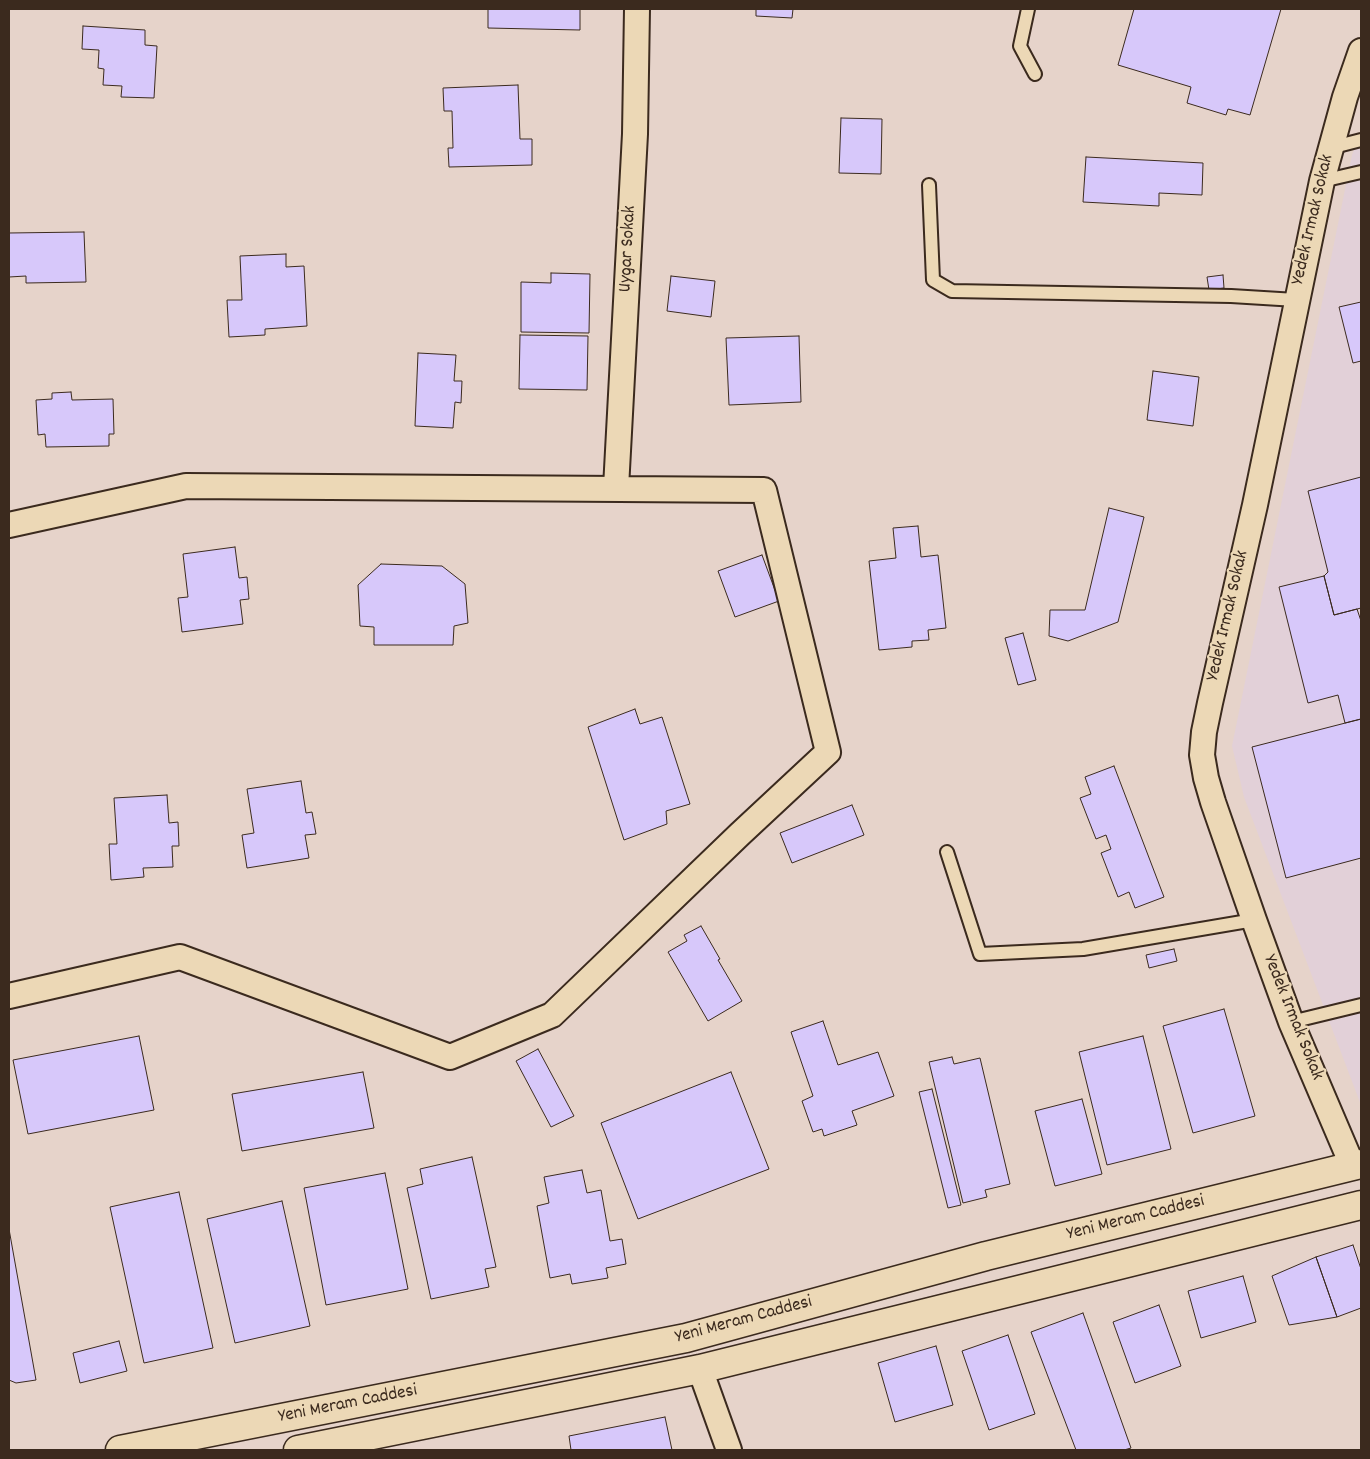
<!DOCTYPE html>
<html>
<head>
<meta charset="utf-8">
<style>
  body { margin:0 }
  #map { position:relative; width:1370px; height:1459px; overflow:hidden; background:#e6d3ca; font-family:Dekko,sans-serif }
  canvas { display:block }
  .frame { position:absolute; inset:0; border:10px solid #3b2a1e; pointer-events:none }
</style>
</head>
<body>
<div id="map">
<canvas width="1370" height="1459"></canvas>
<div class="frame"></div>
</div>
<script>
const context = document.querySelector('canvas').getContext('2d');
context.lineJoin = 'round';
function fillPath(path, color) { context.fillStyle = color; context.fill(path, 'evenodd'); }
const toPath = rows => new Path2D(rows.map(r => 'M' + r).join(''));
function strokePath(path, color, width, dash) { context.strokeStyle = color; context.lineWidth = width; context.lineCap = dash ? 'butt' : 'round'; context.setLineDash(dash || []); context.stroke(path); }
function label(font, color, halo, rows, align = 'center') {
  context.font = font + ' Dekko,sans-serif'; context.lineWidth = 4.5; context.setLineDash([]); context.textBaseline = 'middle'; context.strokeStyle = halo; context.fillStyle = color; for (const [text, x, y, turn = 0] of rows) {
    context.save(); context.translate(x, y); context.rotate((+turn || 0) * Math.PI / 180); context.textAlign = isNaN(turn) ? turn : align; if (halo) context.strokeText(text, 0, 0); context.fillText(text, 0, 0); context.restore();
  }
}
fillPath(toPath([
  [1361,132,1361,1105,1244,797,1232,746,1352,155]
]), '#e2d0d8');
const building = toPath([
  [488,9,580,9,580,30,488,28,488,9],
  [756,9,793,9,792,18,756,16,756,9],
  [1134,9,1281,9,1250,115,1228,109,1226,115,1187,103,1191,87,1118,65,1134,9],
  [83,26,145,30,145,45,157,46,154,98,121,97,122,86,103,85,104,69,98,68,99,50,82,49,83,26],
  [518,85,520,139,532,139,532,165,449,167,448,148,453,148,452,111,444,111,443,88,518,85],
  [841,118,882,119,881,174,839,173,841,118],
  [1086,157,1203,163,1202,195,1159,193,1159,206,1083,202,1086,157],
  [84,232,86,282,26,283,26,276,9,277,9,233,84,232],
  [286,254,286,267,304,266,307,326,265,329,265,335,229,337,227,300,242,300,240,256,286,254],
  [551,273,590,274,589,333,521,332,521,282,551,283,551,273],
  [1223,275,1224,288,1209,290,1207,277,1223,275],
  [671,276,715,281,711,317,667,311,671,276],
  [1361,302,1361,361,1353,363,1339,307,1361,302],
  [520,335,588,336,587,390,519,389,520,335],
  [799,336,801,402,729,405,726,338,799,336],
  [418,353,456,355,454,381,462,381,461,403,455,402,453,428,415,426,418,353],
  [1153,371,1199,377,1193,426,1147,420,1153,371],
  [71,392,72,400,113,399,114,434,109,434,109,446,46,447,45,434,38,435,36,400,52,399,52,393,71,392],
  [1361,477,1361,608,1334,615,1324,576,1328,572,1308,491,1361,477],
  [1109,508,1144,517,1118,622,1068,641,1049,636,1050,610,1085,610,1109,508],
  [918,526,921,557,938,555,946,628,928,630,929,640,912,641,912,647,879,650,869,561,896,558,893,528,918,526],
  [235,547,239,578,247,577,249,599,240,600,243,624,182,632,178,598,188,597,183,554,235,547],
  [762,555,779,601,735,617,718,571,762,555],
  [381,564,442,566,465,584,468,623,454,626,453,645,374,645,374,627,360,626,358,585,381,564],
  [1324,576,1334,615,1357,609,1361,621,1361,719,1345,723,1338,695,1308,703,1279,587,1324,576],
  [1023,633,1036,680,1018,685,1005,638,1023,633],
  [635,709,640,724,662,717,690,804,666,811,667,824,624,840,588,727,635,709],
  [1361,719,1361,858,1286,878,1252,747,1361,719],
  [1114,766,1164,897,1135,908,1129,892,1118,897,1101,853,1111,849,1106,835,1096,839,1080,798,1091,794,1085,777,1114,766],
  [301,781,306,813,312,812,316,834,305,835,309,858,247,868,242,835,254,833,247,789,301,781],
  [167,795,169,823,178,822,179,846,172,846,173,867,143,868,144,877,111,880,109,844,117,844,114,798,167,795],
  [852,805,864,835,792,863,780,833,852,805],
  [701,926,720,959,718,960,742,1001,708,1021,668,952,687,941,684,935,701,926],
  [1174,949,1177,961,1149,968,1146,955,1174,949],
  [1224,1009,1255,1116,1193,1133,1163,1026,1224,1009],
  [823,1021,838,1065,878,1052,894,1096,852,1111,857,1125,824,1136,822,1129,813,1132,802,1101,813,1096,791,1032,823,1021],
  [139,1036,154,1110,28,1134,13,1060,139,1036],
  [1143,1036,1171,1149,1107,1165,1079,1052,1143,1036],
  [538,1049,574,1116,551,1127,516,1061,538,1049],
  [952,1057,954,1064,980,1058,1010,1184,985,1190,987,1197,963,1203,929,1062,952,1057],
  [363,1072,374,1128,242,1151,232,1094,363,1072],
  [731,1072,769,1169,638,1219,601,1123,731,1072],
  [932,1089,961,1205,948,1208,919,1092,932,1089],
  [1082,1099,1102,1174,1055,1186,1035,1111,1082,1099],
  [472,1157,496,1267,485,1269,489,1287,431,1299,407,1188,423,1184,420,1169,472,1157],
  [582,1170,587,1193,601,1190,610,1241,622,1239,626,1264,606,1268,608,1278,572,1284,570,1274,550,1278,537,1206,549,1203,544,1177,582,1170],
  [385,1173,408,1289,326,1305,304,1188,385,1173],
  [179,1192,213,1348,144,1363,110,1207,179,1192],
  [282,1201,310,1326,235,1343,207,1219,282,1201],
  [9,1229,36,1380,16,1383,9,1380,9,1229],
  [1353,1245,1361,1269,1361,1308,1337,1317,1316,1257,1353,1245],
  [1316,1257,1337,1317,1289,1325,1272,1276,1316,1257],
  [1243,1276,1256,1322,1201,1338,1188,1291,1243,1276],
  [1159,1305,1181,1366,1135,1383,1113,1322,1159,1305],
  [1083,1313,1131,1448,1124,1450,1076,1450,1031,1332,1083,1313],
  [1008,1335,1035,1414,989,1430,962,1351,1008,1335],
  [119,1341,127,1371,80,1383,73,1353,119,1341],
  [936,1346,953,1405,895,1422,878,1363,936,1346],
  [665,1417,672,1450,571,1450,569,1436,665,1417]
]);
fillPath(building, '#d7c8fa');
strokePath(building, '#3b2a1e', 1);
const lane = toPath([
  [1028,9,1020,46,1035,74],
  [1330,148,1361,140],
  [1322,181,1361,172],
  [929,185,933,280,952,291,1231,296,1296,300],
  [947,852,980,954,1083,949,1254,920],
  [1291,1022,1361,1005]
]);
const street = toPath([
  [616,488,635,134,637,9],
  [9,525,186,486,764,490,828,752,740,834,552,1015,450,1057,180,957,9,996],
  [1353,1167,1291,1022,1254,920,1213,802,1206,778,1202,755,1204,732,1210,703,1255,505,1322,181,1345,97,1361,51],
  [700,1369,729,1450]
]);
const secondary = toPath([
  [120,1450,686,1338,986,1256,1361,1164],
  [298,1450,700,1369,1361,1205]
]);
strokePath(lane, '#3b2a1e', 16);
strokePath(street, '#3b2a1e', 28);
strokePath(secondary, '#3b2a1e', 31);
strokePath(lane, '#ecd8b6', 12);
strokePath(street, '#ecd8b6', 24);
strokePath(secondary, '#ecd8b6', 28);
label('19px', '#3b2a1e', '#ecd8b6', [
  ["Yedek Irmak Sokak",1314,220,-77],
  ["Uygar Sokak",629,249,-87],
  ["Yedek Irmak Sokak",1229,616,-77],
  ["Yedek Irmak Sokak",1292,1018,68],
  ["Yeni Meram Caddesi",1136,1219,-14],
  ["Yeni Meram Caddesi",744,1321,-15],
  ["Yeni Meram Caddesi",348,1405,-11]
]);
</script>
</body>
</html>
